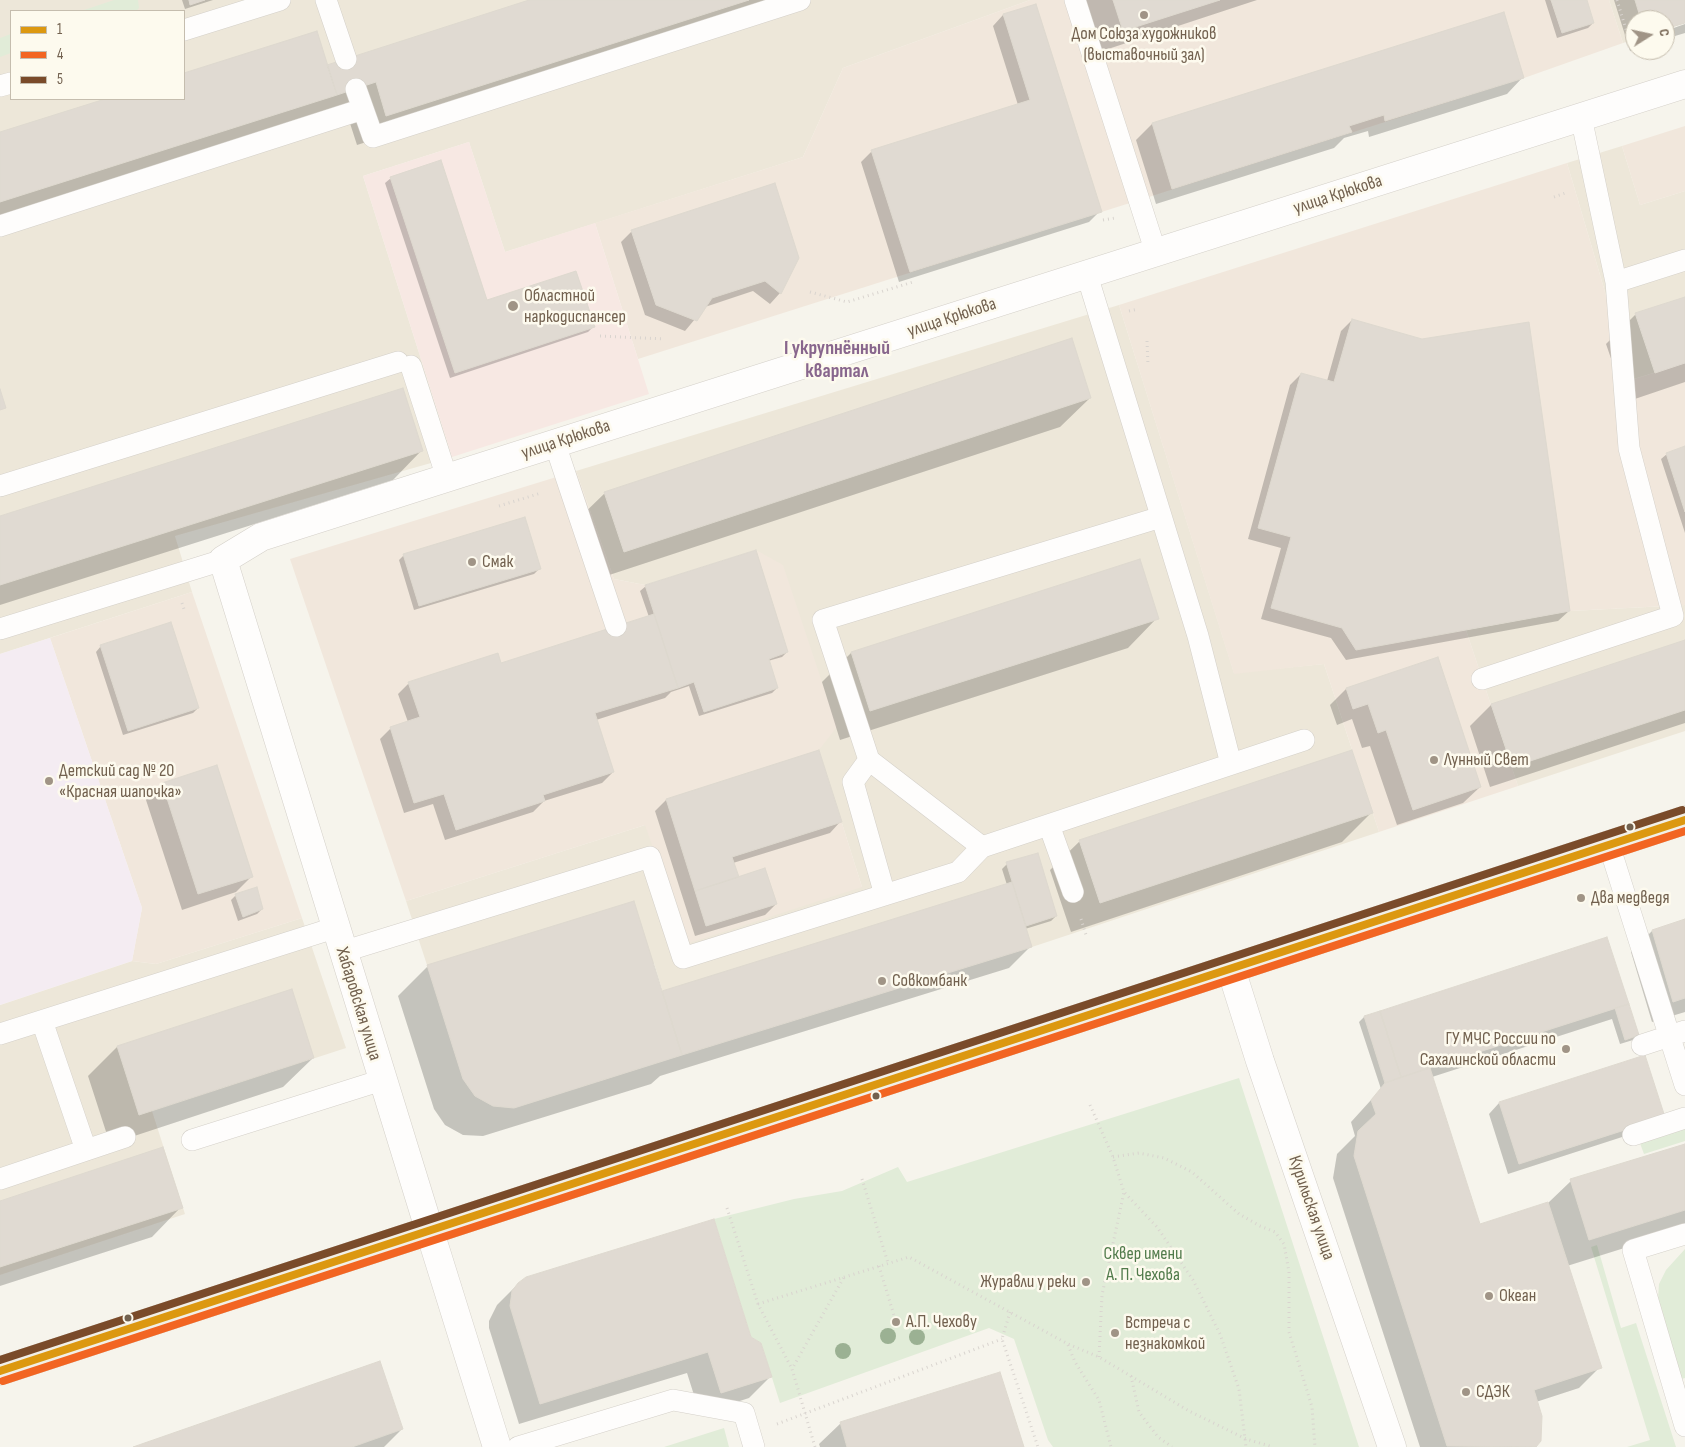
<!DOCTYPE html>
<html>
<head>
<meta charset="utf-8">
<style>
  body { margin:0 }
  #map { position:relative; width:1685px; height:1447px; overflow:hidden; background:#f6f4ec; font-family:"Sofia Sans Condensed",sans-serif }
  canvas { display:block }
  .legend { position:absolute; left:10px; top:10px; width:175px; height:90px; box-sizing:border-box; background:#fdfaee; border:1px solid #c5bdae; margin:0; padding:6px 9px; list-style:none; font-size:15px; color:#72614f }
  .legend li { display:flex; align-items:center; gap:10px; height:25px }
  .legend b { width:25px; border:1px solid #c5bdae }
  .north { position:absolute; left:1625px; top:10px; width:50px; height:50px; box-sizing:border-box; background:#fdfaee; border:1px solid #c5bdae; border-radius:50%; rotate:80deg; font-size:14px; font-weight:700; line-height:20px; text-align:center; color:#72614f }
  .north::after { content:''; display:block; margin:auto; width:18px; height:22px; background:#a09486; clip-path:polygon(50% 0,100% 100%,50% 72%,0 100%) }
</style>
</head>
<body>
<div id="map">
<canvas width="1685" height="1447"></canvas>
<ul class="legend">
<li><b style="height:6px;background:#dc9810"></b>1</li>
<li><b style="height:6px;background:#f26522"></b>4</li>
<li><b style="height:6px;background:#7a4b2a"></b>5</li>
</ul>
<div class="north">С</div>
</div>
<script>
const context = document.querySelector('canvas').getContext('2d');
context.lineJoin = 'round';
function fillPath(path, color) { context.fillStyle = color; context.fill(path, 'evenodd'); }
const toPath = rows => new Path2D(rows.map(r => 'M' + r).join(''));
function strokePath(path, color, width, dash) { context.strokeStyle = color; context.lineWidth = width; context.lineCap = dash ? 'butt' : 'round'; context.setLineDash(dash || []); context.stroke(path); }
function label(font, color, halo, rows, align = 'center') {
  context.font = font + ' "Sofia Sans Condensed",sans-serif'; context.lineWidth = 5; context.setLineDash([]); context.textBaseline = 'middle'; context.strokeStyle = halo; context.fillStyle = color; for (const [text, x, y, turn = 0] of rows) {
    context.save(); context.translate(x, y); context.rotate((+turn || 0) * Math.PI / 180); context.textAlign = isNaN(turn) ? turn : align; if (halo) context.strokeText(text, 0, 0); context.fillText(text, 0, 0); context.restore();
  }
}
fillPath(toPath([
  [0,0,1030,0,843,68,803,157,505,252,469,142,363,176,452,457,175,536,192,592,0,654],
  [11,11,184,11,184,99,11,99],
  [1609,0,1685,0,1685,23,1665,29,1665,20,1635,20,1635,39,1623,43],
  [1622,146,1640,205,1685,191,1685,363,1631,380,1567,163],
  [1119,305,1234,673,1324,664,1379,832,1032,947,682,1055,654,963,476,1018,427,965,406,901,645,825,862,887,756,550,645,585,614,579,576,471],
  [1685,605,1685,731,1518,786,1466,630,1570,611],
  [302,918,346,1048,152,1111,185,1214,0,1275,0,1005,132,961,156,964]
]), '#ede7d9');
fillPath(toPath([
  [1030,0,1609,0,1623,43,1524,78,638,359,595,223,803,157,843,68],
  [1685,126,1685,191,1640,205,1622,146],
  [1567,163,1631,380,1685,363,1685,605,1570,611,1466,630,1518,786,1379,832,1324,664,1234,674,1119,305],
  [576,471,614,579,645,585,756,550,783,565,837,727,819,750,862,887,686,944,645,825,406,901,290,559],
  [192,592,302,918,156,964,132,961,142,908,50,638]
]), '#f1e7dc');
fillPath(toPath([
  [50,638,142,908,132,961,0,1005,0,654]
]), '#f4ecf2');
fillPath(toPath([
  [469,142,505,252,595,223,649,394,452,457,363,176]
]), '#f7e8e3');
fillPath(toPath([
  [114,0,138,0,139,8,136,11,81,11],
  [11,34,11,53,0,57,0,38],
  [1239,1078,1359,1447,1053,1447,1048,1440,1014,1339,989,1328,780,1403,761,1343,751,1337,714,1219,794,1199,842,1191,898,1167,907,1182],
  [1685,1123,1685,1141,1644,1154,1638,1138],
  [1597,1245,1621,1328,1636,1323,1676,1447,1627,1447,1650,1440,1591,1247],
  [1685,1249,1685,1378,1681,1379,1658,1299,1659,1284,1666,1270],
  [724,1428,729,1447,664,1447]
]), '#e1ecd8');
fillPath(toPath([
  [182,0,213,0,185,9],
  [534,0,809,0,357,145,346,111,0,222,0,134,109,99,184,99,184,75,316,32,327,66],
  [1085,0,1257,0,1102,51],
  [1545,0,1586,0,1593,23,1588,28,1557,38],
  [1614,0,1685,0,1685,21,1665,28,1665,20,1635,20,1635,49,1630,51],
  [1503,13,1523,77,1507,94,1369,137,1368,131,1344,138,1334,148,1156,204,1136,140,1152,124],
  [1003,15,1100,211,1089,222,899,282,861,162,872,151,1018,105,993,26],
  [1685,24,1685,33,1665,39,1665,31],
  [391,178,486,301,593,327,588,332,450,378,385,183],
  [774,184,780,293,770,304,753,291,705,307,685,331,645,315,621,242,632,231],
  [1685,298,1685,382,1626,402,1606,344,1636,314],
  [1352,320,1569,611,1558,621,1346,660,1331,638,1261,619,1281,548,1248,539,1290,385,1301,374,1327,381,1341,331],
  [1090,398,1060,427,594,580,575,522,605,493],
  [1685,448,1685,533,1661,459,1667,454],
  [422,450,393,480,0,605,0,517],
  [404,555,539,569,534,574,414,610,399,560],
  [646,586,787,652,782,657,768,661,777,688,772,693,699,716,689,686,671,692,665,698,596,720,613,772,602,783,544,801,533,812,445,840,433,804,404,813,380,739,391,728,408,722,398,694,409,683,500,664,649,617,640,591],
  [1157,618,1128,648,840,740,822,682,851,653],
  [1685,641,1685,723,1490,787,1470,726,1491,705],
  [101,646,198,708,193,713,123,735,96,652],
  [1437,659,1480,787,1463,803,1397,825,1370,746,1362,748,1352,719,1337,725,1330,705,1346,689],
  [819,752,840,822,830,833,733,863,738,878,776,904,765,915,695,936,655,811,666,800],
  [217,766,252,876,236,892,182,910,146,800,162,784],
  [1372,812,1342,842,1071,932,1050,870,1080,841],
  [1007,864,1056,916,1051,921,1025,929,1030,947,1009,968,660,1076,651,1084,483,1136,463,1135,445,1125,434,1109,398,996,428,966,662,993,1007,885,1002,869],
  [236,895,262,909,257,914,238,921,231,900],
  [1685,921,1685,1012,1652,1022,1631,952,1652,931],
  [1606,938,1638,1035,1633,1040,1620,1044,1612,1019,1432,1077,1479,1226,1548,1203,1571,1181,1685,1145,1685,1229,1567,1266,1600,1367,1579,1388,1536,1402,1540,1440,1535,1447,1420,1447,1333,1178,1337,1154,1355,1136,1351,1122,1381,1089,1359,1022,1364,1017],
  [117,1047,313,1058,283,1087,110,1144,88,1076],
  [1499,1103,1653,1127,1508,1174,1489,1114],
  [0,1202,181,1207,152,1237,0,1286],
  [519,1283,750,1338,770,1377,749,1398,700,1414,687,1373,519,1424,489,1328,489,1321,497,1305],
  [841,1423,1022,1447,820,1447,819,1444],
  [402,1429,384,1447,137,1447]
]), '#0003');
const building = toPath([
  [189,0,205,0,190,5,189,0],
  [529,0,749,0,386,116,376,82,337,95,327,65,529,0],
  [1113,0,1220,0,1123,31,1113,0],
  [1551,0,1587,0,1594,23,1562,33,1551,0],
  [1635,0,1685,0,1685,23,1665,29,1665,20,1641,20,1635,0],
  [1036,4,1102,212,910,272,871,150,1030,100,1003,14,1036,4],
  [1504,12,1524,78,1385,121,1384,115,1349,126,1352,132,1172,189,1152,123,1504,12],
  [317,31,337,95,0,202,0,132,105,99,184,99,184,73,317,31],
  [441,160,487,300,576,271,595,327,455,373,390,177,441,160],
  [775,183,799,258,781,294,765,281,712,298,697,321,656,305,631,230,775,183],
  [1685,297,1685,363,1655,373,1635,313,1685,297],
  [1352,319,1422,339,1529,322,1570,611,1356,650,1342,628,1271,608,1291,537,1258,528,1301,373,1334,382,1352,319],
  [1072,338,1091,398,624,552,604,492,1072,338],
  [403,388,423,451,0,585,0,516,403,388],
  [0,389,6,408,0,410,0,389],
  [1685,446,1685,512,1666,453,1685,446],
  [525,517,541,569,419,606,403,554,525,517],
  [756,550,788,652,769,659,778,688,704,712,694,682,678,688,645,585,756,550],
  [1140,559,1159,619,870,711,851,652,1140,559],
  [654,614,678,688,595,713,614,772,543,795,545,801,456,830,444,794,414,803,390,727,420,717,408,682,498,653,501,663,654,614],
  [171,622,199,708,128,731,100,645,171,622],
  [1685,640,1685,710,1512,767,1491,704,1685,640],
  [1438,657,1481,787,1413,810,1386,730,1378,733,1368,704,1353,709,1346,688,1438,657],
  [819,750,842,822,732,857,739,877,695,891,666,799,819,750],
  [1352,750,1373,813,1100,903,1079,840,1352,750],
  [217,765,253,877,198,894,162,783,217,765],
  [1038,853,1057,916,1026,926,1006,862,1038,853],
  [765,868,777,904,706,926,695,891,765,868],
  [1012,882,1032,947,682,1055,662,991,1012,882],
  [257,887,263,909,243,917,235,894,257,887],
  [634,901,682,1055,514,1108,493,1106,475,1096,463,1079,427,965,634,901],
  [1685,919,1685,998,1673,1002,1652,930,1685,919],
  [1607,937,1629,1004,1401,1077,1380,1011,1607,937],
  [292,989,314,1058,139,1115,117,1046,292,989],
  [1629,1004,1639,1035,1625,1040,1615,1008,1629,1004],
  [1380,1011,1401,1077,1385,1083,1364,1016,1380,1011],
  [1645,1055,1665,1117,1519,1164,1499,1102,1645,1055],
  [1430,1068,1480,1224,1548,1202,1602,1368,1534,1390,1542,1416,1541,1441,1536,1447,1447,1446,1354,1156,1358,1131,1376,1114,1371,1100,1385,1083,1430,1068],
  [1685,1144,1685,1210,1589,1240,1570,1179,1685,1144],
  [163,1147,183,1208,0,1267,0,1201,163,1147],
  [714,1219,751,1337,761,1343,772,1377,721,1393,708,1352,540,1404,510,1306,512,1291,518,1283,526,1277,714,1219],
  [380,1361,403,1429,352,1447,133,1447,380,1361],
  [1000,1372,1024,1447,847,1447,840,1422,1000,1372]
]);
fillPath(building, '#e0dad2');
strokePath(building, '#ded9cf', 1);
const service = toPath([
  [326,0,346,59],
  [1075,0,1156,253],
  [184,30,280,0],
  [0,86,11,83],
  [356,89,373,137,800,0],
  [0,226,363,109],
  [1087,275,1198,636,1231,764],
  [1616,282,1685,260],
  [411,366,447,478],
  [555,444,616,626],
  [0,486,398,362],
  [0,629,223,560],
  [1482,679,1673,616,1629,448,1616,282,1581,117],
  [869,760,853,782,885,895],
  [1049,825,1073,892],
  [1609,845,1685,1085],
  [982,847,869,760,823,620,1161,517],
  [342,952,650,857,683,958,958,872,982,847,1304,740],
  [42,1021,86,1150],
  [0,1034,334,928],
  [1642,1045,1685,1031],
  [1633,1135,1685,1118],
  [192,1140,382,1080],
  [0,1179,125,1137],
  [1685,1234,1633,1250,1685,1426],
  [518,1447,673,1400,744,1413,754,1447]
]);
const minor = toPath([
  [430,1232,223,560,261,537,1685,84]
]);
const tertiary = toPath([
  [1231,969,1260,1061,1392,1447],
  [430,1232,497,1447]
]);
const primary = toPath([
  [0,1371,1685,820]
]);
strokePath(service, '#d4d0c9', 22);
strokePath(minor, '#d4d0c9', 29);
strokePath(tertiary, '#d4d0c9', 29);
strokePath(primary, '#d5cfc7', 29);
strokePath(toPath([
  [1617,0,1633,52],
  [1554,197,1568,192],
  [1103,220,1115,218],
  [810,292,847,302,913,282],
  [1129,311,1138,309],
  [600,336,664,339],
  [1147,341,1148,365],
  [499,506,541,493],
  [182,603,185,612],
  [1081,919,1087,938],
  [1090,1105,1113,1157,1124,1192,1157,1227,1193,1280,1220,1334,1239,1389,1246,1447],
  [1113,1157,1139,1153,1164,1158,1192,1172,1239,1214,1260,1226,1275,1232,1284,1244,1289,1272,1289,1332,1312,1407,1315,1447],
  [862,1179,888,1263],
  [727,1208,758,1304,792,1369],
  [879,1266,896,1322],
  [758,1304,909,1257,1068,1344,1099,1357,1189,1411,1246,1439,1273,1447],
  [1010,1312,1002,1339,1038,1447],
  [1068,1345,1075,1362,1099,1400,1111,1447],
  [1099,1357,1102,1295,1124,1192],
  [1131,1376,1139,1412,1158,1437,1172,1447],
  [777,1424,1002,1339],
  [815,1447,792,1369,844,1277]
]), '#d9d4cf', 3, [1, 4]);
strokePath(service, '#fefdfc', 21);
strokePath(minor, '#fefdfc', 28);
strokePath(tertiary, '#fefdfc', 28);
strokePath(primary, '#f1efe7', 28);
strokePath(toPath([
  [0,1371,1685,820]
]), '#dc9810', 8);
strokePath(toPath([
  [3,1381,1685,831]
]), '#f26522', 8);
strokePath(toPath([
  [0,1360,1682,810]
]), '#7a4b2a', 8);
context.fillStyle = '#9bb193';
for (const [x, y] of [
  [888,1336],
  [917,1337],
  [843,1351]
]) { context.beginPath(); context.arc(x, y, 8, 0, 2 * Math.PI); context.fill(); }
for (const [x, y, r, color] of [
  [1144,15,5,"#a09486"],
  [513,306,6,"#a09486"],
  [472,562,5,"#a09486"],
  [1434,760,5,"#a09486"],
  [49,781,5,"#a09486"],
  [1630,827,4.5,"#72614f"],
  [1581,898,5,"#a09486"],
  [882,981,5,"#a09486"],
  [1566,1049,5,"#a09486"],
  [876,1096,4.5,"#72614f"],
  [1086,1282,5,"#a09486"],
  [1489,1296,5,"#a09486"],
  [128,1318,4.5,"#72614f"],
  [896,1322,5,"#a09486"],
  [1115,1333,5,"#a09486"],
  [1466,1392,5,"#a09486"]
]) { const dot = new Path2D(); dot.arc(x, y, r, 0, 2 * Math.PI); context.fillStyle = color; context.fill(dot); strokePath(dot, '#fdfaee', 2); }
label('18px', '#72614f', '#fdfaee', [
  ["Дом Союза художников",1144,34,"center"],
  ["(выставочный зал)",1144,55,"center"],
  ["Областной",524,296],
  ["наркодиспансер",524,317],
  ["Смак",482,562],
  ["Лунный Свет",1444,760],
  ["Детский сад № 20",59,771],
  ["«Красная шапочка»",59,792],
  ["Два медведя",1591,898],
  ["Совкомбанк",892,981],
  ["ГУ МЧС России по",1556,1039,"right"],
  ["Сахалинской области",1556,1060,"right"],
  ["Журавли у реки",1076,1282,"right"],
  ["Океан",1499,1296],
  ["А.П. Чехову",906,1322],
  ["Встреча с",1125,1323],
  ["незнакомкой",1125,1344],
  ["СДЭК",1476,1392]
], 'left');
label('18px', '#72614f', '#fdfaee', [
  ["улица Крюкова",1338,195,-18],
  ["улица Крюкова",952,318,-18],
  ["улица Крюкова",566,440,-18],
  ["Хабаровская улица",358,1004,73],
  ["Курильская улица",1311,1208,71]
]);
label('18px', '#517b4b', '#fdfaee', [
  ["Сквер имени",1143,1254],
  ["А. П. Чехова",1143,1275]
]);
label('bold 20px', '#88668d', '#fdfaee', [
  ["I укрупнённый",837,349],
  ["квартал",837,372]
]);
</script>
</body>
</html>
